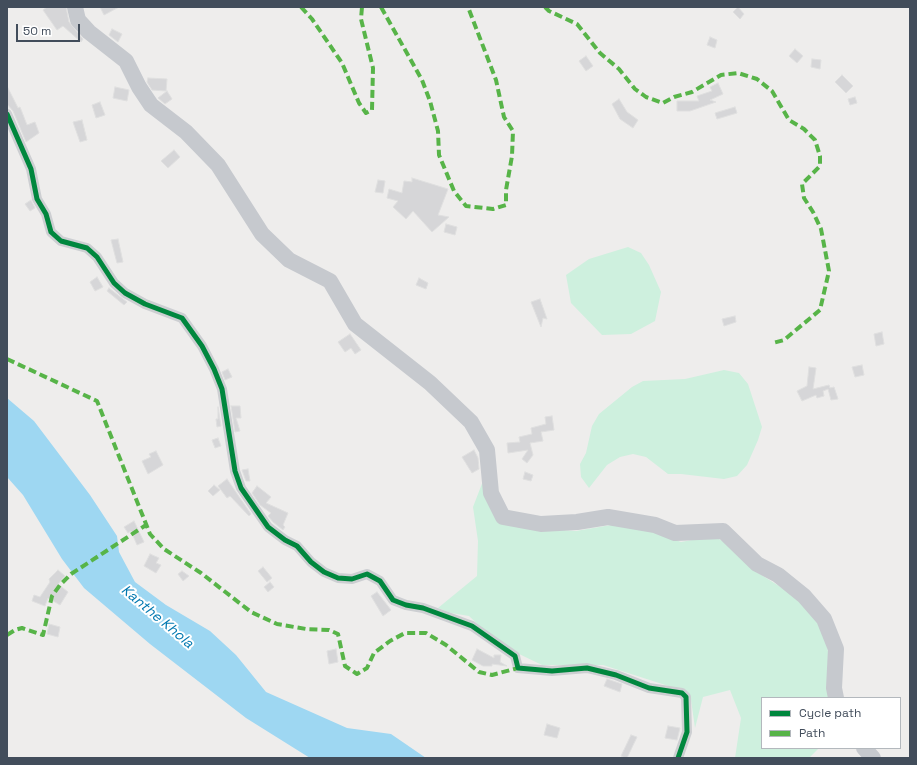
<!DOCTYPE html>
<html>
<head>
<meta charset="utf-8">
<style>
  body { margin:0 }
  #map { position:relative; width:917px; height:765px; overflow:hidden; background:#eeedec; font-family:"Space Grotesk",sans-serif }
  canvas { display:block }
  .frame { position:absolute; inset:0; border:8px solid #424d5b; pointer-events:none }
  .legend { position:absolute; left:761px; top:697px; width:140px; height:52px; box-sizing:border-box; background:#fff; border:1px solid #b3b8bd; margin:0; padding:5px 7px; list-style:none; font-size:12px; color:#424d5b }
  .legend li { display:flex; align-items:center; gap:8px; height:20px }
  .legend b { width:20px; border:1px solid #b3b8bd }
  .scale { position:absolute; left:16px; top:24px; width:64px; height:18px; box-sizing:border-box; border:2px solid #424d5b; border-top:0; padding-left:5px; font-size:12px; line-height:14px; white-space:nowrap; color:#424d5b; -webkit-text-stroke:3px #fff; paint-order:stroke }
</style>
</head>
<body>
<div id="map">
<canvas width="917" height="765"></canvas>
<div class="frame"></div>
<ul class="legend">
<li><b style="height:5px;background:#00873e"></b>Cycle path</li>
<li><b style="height:5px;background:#57b448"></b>Path</li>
</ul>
<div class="scale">50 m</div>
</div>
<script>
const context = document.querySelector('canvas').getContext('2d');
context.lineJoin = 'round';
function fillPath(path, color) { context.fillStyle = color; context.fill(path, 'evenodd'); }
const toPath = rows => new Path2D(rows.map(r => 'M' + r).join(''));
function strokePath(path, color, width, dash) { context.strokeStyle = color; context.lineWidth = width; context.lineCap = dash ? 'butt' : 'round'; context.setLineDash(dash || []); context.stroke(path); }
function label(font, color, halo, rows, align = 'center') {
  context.font = font + ' "Space Grotesk",sans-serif'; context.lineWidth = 4; context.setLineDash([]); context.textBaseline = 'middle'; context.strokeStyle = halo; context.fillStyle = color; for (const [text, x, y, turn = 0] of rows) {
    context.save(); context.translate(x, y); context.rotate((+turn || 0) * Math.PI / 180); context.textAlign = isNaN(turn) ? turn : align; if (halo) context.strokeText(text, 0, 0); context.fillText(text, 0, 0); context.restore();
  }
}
fillPath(toPath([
  [628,247,641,253,649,265,661,292,655,321,631,334,602,335,571,303,566,275,589,259],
  [724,370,739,373,748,384,762,427,758,440,747,465,737,476,724,479,681,474,668,474,646,457,633,454,620,457,607,465,589,488,581,477,580,464,586,453,592,426,599,414,632,387,643,381,685,379],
  [483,481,494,511,546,529,576,531,611,525,653,532,681,542,713,536,736,548,755,571,787,591,813,613,826,637,829,659,829,698,762,698,762,748,819,748,809,758,735,758,741,718,730,690,703,697,695,728,691,700,684,691,603,665,542,665,517,653,485,631,469,616,451,613,438,608,477,576,478,541,473,507]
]), '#cef0de');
fillPath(toPath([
  [7,398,34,421,90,495,117,536,119,552,135,582,166,605,210,631,236,655,266,692,347,728,391,734,426,758,310,758,246,718,150,644,84,588,62,559,23,495,7,477]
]), '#9ed7f2');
const building = toPath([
  [47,7,66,7,69,22,83,39,81,42,63,26,57,30,43,10,47,7],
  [100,7,119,7,104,15,100,7],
  [738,7,744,14,740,19,733,12,738,7],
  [112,29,122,34,118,42,109,35,112,29],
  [710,37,717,40,715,48,707,45,710,37],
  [795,49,803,56,797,63,789,56,795,49],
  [586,56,593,66,586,71,579,61,586,56],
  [812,59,821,60,820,69,811,67,812,59],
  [842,75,853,86,846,93,835,82,842,75],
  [148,78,167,79,166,91,152,90,147,82,148,78],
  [718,83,723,94,710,100,716,102,690,111,677,111,677,101,699,101,697,96,712,91,710,87,718,83],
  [7,86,18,108,20,107,27,125,35,122,39,133,26,142,13,111,7,104,7,86],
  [115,87,129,90,127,101,113,98,115,87],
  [167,91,172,99,165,104,158,98,167,91],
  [855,97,857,103,850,105,848,99,855,97],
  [619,99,627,112,638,120,633,128,620,119,612,104,619,99],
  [100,102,105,115,96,118,92,105,100,102],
  [735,107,737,113,717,119,715,113,735,107],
  [82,120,87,140,80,142,73,122,82,120],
  [174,150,180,157,168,168,161,161,174,150],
  [412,178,448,189,438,215,449,217,432,232,413,211,406,219,393,207,398,201,387,198,389,189,402,193,404,181,412,182,412,178],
  [378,180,385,181,383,193,375,192,378,180],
  [31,200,35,208,30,211,25,204,31,200],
  [446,224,457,227,455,235,444,232,446,224],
  [118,239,123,262,117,263,111,240,118,239],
  [97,277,103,287,95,291,90,282,97,277],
  [419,278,428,283,426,289,416,285,419,278],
  [109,288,127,302,124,305,107,291,109,288],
  [540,299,547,319,543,318,541,327,531,302,540,299],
  [735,316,736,322,724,326,722,319,735,316],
  [882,332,884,344,876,346,874,334,882,332],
  [350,334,361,350,355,354,351,348,345,352,338,342,350,334],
  [862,365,864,375,855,377,852,367,862,365],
  [809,367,816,368,813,389,829,385,830,388,834,387,838,399,831,400,828,389,823,391,824,396,817,398,816,395,802,401,797,391,807,386,809,367],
  [228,369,232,377,225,380,222,372,228,369],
  [231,406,240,406,241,418,236,418,240,431,235,432,231,406],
  [218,407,221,426,217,427,216,419,218,419,218,407],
  [552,416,554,430,541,432,543,441,530,443,533,455,527,463,522,459,528,450,508,453,507,443,520,442,519,437,532,434,531,428,546,424,545,417,552,416],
  [218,438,221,446,215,448,212,440,218,438],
  [474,450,478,458,479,469,472,473,462,457,474,450],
  [156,451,163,465,148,474,142,461,151,457,149,454,156,451],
  [248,469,250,481,246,481,242,470,248,469],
  [525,472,533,475,531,481,523,479,525,472],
  [227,479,251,514,249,516,230,496,227,498,218,486,227,479],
  [214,485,220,490,213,496,208,491,214,485],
  [257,486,271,497,266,503,288,513,283,525,285,527,283,530,273,522,268,516,271,513,260,505,252,493,257,486],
  [134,521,144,542,137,545,131,531,128,533,124,527,134,521],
  [150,554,159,558,156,563,161,565,156,573,144,566,150,554],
  [263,567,272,578,267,582,258,571,263,567],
  [58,570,65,576,58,584,68,592,60,605,48,598,45,606,32,601,34,595,40,597,50,582,49,579,58,570],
  [182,571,189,576,183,581,178,574,182,571],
  [270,582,274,587,268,592,264,587,270,582],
  [377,592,391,610,383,616,371,596,377,592],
  [49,624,60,627,58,637,47,634,49,624],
  [336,649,338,662,329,664,327,651,336,649],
  [477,649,494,658,494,655,501,655,500,662,507,666,492,664,492,666,483,666,472,660,477,649],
  [607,679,622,684,620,692,604,686,607,679],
  [547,724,560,728,557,738,544,735,547,724],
  [668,726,680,728,677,740,665,738,668,726],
  [631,735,637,737,627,758,625,758,621,756,631,735]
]);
fillPath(building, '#d6d6d8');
strokePath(building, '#dfdfdf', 1);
strokePath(toPath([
  [7,114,31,169,37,199,46,214,51,232,61,241,87,248,97,257,114,283,125,293,145,304,182,318,202,346,214,369,222,389,235,471,241,488,268,527,285,540,297,546,311,562,324,572,338,578,352,579,367,574,380,581,393,600,406,605,423,608,472,626,515,656,518,668,552,671,587,668,616,675,649,688,682,693,686,697,687,732,678,758]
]), '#cdcfd2', 10);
strokePath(toPath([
  [75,7,78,20,89,32,126,61,139,87,151,105,186,132,218,165,262,234,289,260,330,281,355,324,430,383,471,422,487,450,491,493,503,517,541,524,577,522,608,517,655,525,675,533,723,531,757,564,778,575,804,596,824,619,836,649,834,688,836,698],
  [864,748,873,758]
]), '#c6c9ce', 16);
strokePath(toPath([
  [301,7,312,19,342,63,359,103,366,113,372,110,373,68,361,19,362,7],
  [381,7,422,80,430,101,438,131,439,155,454,191,466,206,493,209,506,205,506,190,512,156,513,131,504,117,496,80,468,7],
  [545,7,549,11,577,24,600,53,619,69,635,89,646,97,663,103,674,97,692,92,721,75,738,73,757,79,772,91,789,120,804,129,815,140,820,156,820,166,802,184,804,198,813,212,821,229,829,271,820,310,784,340,773,343],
  [7,359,97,401,150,534,164,549,201,573,251,612,277,624,306,629,329,630,338,634,345,666,357,674,367,668,374,653,390,641,405,633,426,633,446,645,479,672,492,675,518,668],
  [7,635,15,630,22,628,43,635,52,596,60,585,71,574,146,525]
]), '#57b448', 4, [8, 4]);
strokePath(toPath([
  [7,114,31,169,37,199,46,214,51,232,61,241,87,248,97,257,114,283,125,293,145,304,182,318,202,346,214,369,222,389,235,471,241,488,268,527,285,540,297,546,311,562,324,572,338,578,352,579,367,574,380,581,393,600,406,605,423,608,472,626,515,656,518,668,552,671,587,668,616,675,649,688,682,693,686,697,687,732,678,758]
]), '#00873e', 5);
label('italic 14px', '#0078b0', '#fff', [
  ["Kanthe Khola",157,617,40]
]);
</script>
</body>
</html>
